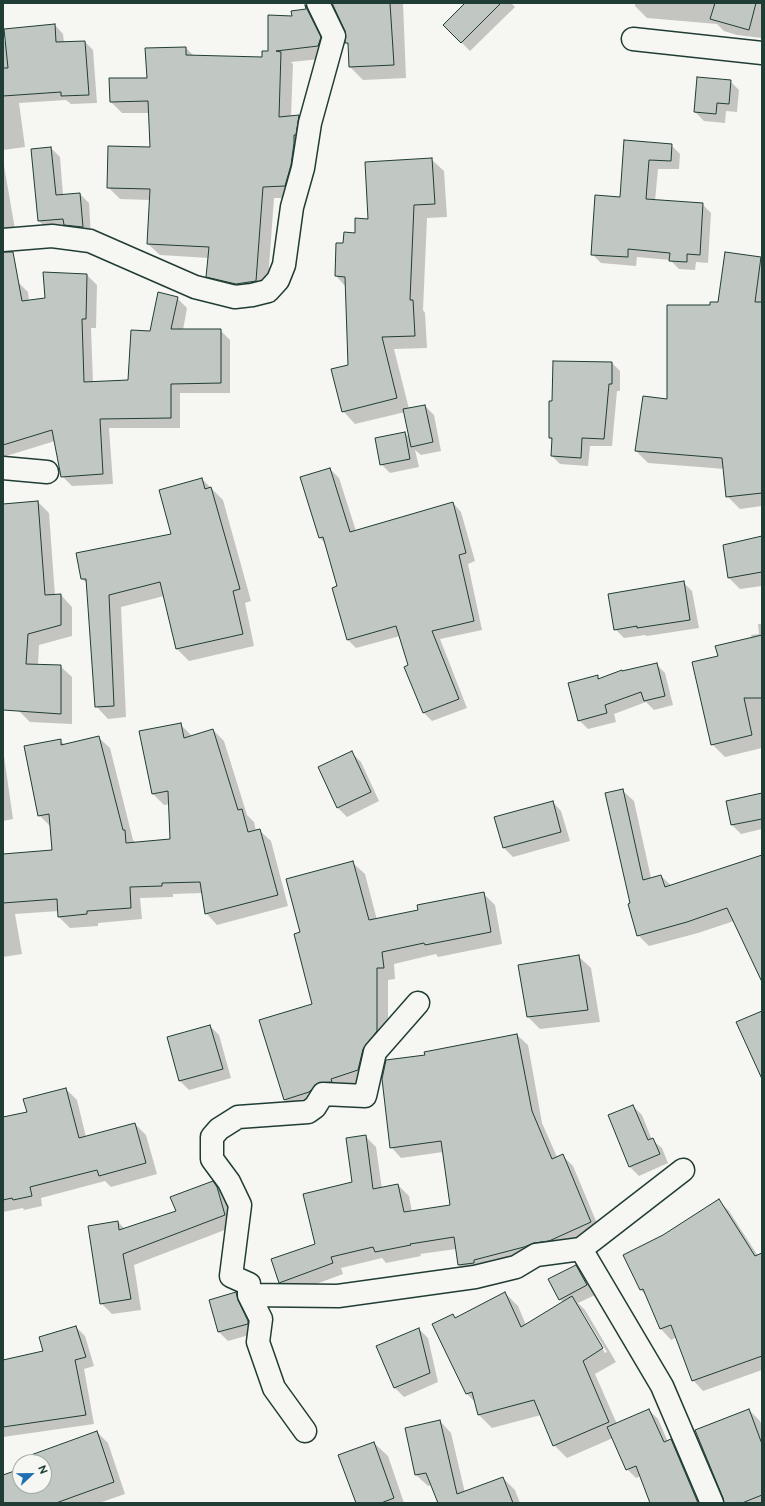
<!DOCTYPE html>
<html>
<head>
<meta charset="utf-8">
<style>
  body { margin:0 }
  #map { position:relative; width:765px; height:1506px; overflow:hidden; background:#f6f6f2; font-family:"Balsamiq Sans",sans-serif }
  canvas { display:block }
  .frame { position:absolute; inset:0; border:4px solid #1f3d34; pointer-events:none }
  .north { position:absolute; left:12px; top:1454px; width:40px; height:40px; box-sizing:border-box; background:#f6f6f2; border:1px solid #a0aca6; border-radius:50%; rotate:68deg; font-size:11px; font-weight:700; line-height:16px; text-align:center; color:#1f3d34 }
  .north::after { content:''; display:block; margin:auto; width:14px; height:18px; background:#1f6fb2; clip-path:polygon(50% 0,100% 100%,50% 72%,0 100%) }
</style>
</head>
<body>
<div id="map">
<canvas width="765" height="1506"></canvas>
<div class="frame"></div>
<div class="north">N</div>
</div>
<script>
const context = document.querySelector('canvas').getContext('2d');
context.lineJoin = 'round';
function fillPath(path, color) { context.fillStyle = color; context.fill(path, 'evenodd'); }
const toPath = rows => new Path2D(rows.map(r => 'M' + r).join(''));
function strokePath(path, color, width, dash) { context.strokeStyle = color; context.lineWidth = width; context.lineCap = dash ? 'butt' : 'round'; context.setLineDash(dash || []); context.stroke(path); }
fillPath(toPath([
  [333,3,403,3,406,78,363,80,350,67,349,46,346,43,346,30],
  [466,3,511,3,515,7,470,51,444,25],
  [635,3,762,3,762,38,737,35,724,31,717,24,647,18,635,6],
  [307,7,317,18,330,58,291,62,293,64,291,117,299,116,310,128,296,198,274,198,267,293,219,288,207,277,209,258,160,255,148,244,150,200,120,199,108,187,151,148,149,113,122,113,111,102,148,78,186,48,194,56,263,58,269,52,293,17,306,10],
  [312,21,314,21,324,41,322,42],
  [55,25,63,34,64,43,85,42,93,50,97,103,71,104,66,100,19,103,25,147,3,150,3,42],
  [730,81,739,90,737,112,726,111,725,123,704,121,695,112],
  [625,141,671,145,680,154,679,169,658,169,655,201,702,204,711,213,708,263,696,262,695,270,679,269,670,260,637,257,636,266,601,263,592,254,621,198],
  [51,148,60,157,63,195,80,194,89,203,91,236,48,230,39,221,33,150],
  [431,159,444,171,447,217,427,218,423,310,425,313,427,348,394,349,409,409,425,406,434,415,441,451,421,455,415,450,419,467,390,473,381,464,405,433,411,439,405,412,355,424,343,411,349,366,346,287,336,276,337,244,344,244],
  [3,160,16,235,3,240],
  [760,258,762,260,762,506,740,509,727,496,725,469,648,463,636,451,668,400,711,306,719,303],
  [44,273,87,275,97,285,96,328,91,328,93,383,129,381,150,332,177,298,187,308,183,330,220,330,230,340,230,393,180,393,180,428,109,428,113,484,72,486,62,476,55,441,3,457,3,282,18,282,28,292,29,301,47,298],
  [612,363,620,371,620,391,617,391,612,446,590,446,588,466,560,464,552,456,553,441,550,438,553,402],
  [330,469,339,478,356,531,453,503,461,512,475,561,468,564,482,630,440,639,467,708,432,721,424,713,400,636,356,648,347,639,338,587,325,543,320,538],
  [202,479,223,500,251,601,245,603,254,646,189,661,177,649,164,596,121,607,126,717,108,719,96,706,88,584,82,579,173,535],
  [38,502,49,513,55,596,61,595,72,607,72,636,39,645,38,665,60,666,72,677,72,724,30,722,19,711,3,670,3,504],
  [762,538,762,586,740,589,729,578,724,546],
  [683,582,692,591,699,628,647,636,645,635,624,638,615,629],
  [758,624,762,624,762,748,725,757,712,744,719,656,752,638,751,635,759,634],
  [656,664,665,673,673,705,654,710,646,702,614,714,616,722,588,729,579,720,597,677,600,679],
  [180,724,192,736,213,730,224,741,247,815,254,822,256,831,259,830,271,841,288,906,217,925,206,913,203,893,173,894,173,897,140,898,142,919,98,923,98,926,70,928,59,917,59,911,15,914,22,954,3,957,3,855,53,851,51,827,39,815,60,740,65,745,98,737,110,748,133,840,136,843,171,840,170,804,164,805,153,794],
  [352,753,361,762,379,801,347,817,338,808,319,768],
  [3,754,4,756,13,819,3,821],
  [622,790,634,801,651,878,661,876,672,886,762,856,762,974,734,921,698,933,649,946,638,935,631,904],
  [762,794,762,829,741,834,732,825],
  [553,802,561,811,570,841,513,857,504,848,496,818],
  [353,863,365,874,377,920,419,911,484,894,495,905,502,944,438,957,436,954,394,964,395,979,388,980,388,1043,370,1081,297,1112,285,1100,313,1004,301,933],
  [578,956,591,968,600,1022,540,1029,528,1017,519,966],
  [210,1026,219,1035,231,1078,189,1090,180,1081,168,1038],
  [517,1035,528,1045,542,1123,557,1157,562,1155,573,1166,601,1233,469,1276,459,1265,456,1249,420,1254,421,1256,386,1263,382,1258,341,1268,343,1274,292,1293,281,1282,272,1260,317,1244,353,1183,365,1136,376,1147,382,1189,398,1185,409,1196,412,1212,451,1206,443,1152,401,1158,391,1147,426,1056],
  [66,1089,77,1100,86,1137,135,1124,146,1135,157,1174,111,1187,105,1181,41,1198,42,1206,24,1210,23,1208,3,1212,3,1118,28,1113],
  [633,1106,642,1115,652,1140,662,1148,668,1163,639,1176,630,1167,609,1116],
  [212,1182,228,1199,235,1226,134,1265,141,1310,112,1314,101,1303,118,1222,125,1229,177,1212],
  [719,1201,729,1211,758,1256,762,1255,762,1370,703,1391,693,1380,677,1337,671,1340,661,1329,647,1296,641,1290,624,1256,664,1236],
  [575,1266,584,1275,595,1295,578,1303,585,1310,616,1362,595,1374,617,1424,649,1410,658,1419,668,1442,671,1441,680,1450,703,1503,652,1503,641,1476,636,1478,627,1469,613,1438,567,1458,554,1445,541,1415,492,1428,479,1415,476,1403,467,1394,433,1325,453,1315,456,1318,505,1293,518,1306,526,1325,563,1302,559,1299],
  [580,1311,582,1311,607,1352,605,1353],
  [236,1293,245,1302,256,1333,228,1341,219,1332],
  [76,1327,85,1336,94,1366,84,1369,94,1424,3,1437,3,1361,45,1352],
  [419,1329,428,1338,438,1382,404,1397,395,1388,377,1347],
  [749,1410,760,1421,762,1426,762,1503,725,1503],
  [440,1421,451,1433,465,1493,503,1478,515,1490,520,1503,439,1503,432,1485,428,1486,416,1475],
  [97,1432,108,1443,125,1494,99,1503,3,1503,3,1476,20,1470,20,1486,44,1486,44,1462,35,1462],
  [374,1443,388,1456,404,1503,357,1503]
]), '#0003');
const building = toPath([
  [332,3,390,3,394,65,349,67,348,43,345,43,345,31,332,3],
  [465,3,501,3,461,43,443,25,465,3],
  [715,3,756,3,749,30,710,19,715,3],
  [305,5,321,37,318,46,276,51,281,52,279,117,299,115,296,135,294,135,294,143,291,165,285,186,263,187,256,281,236,284,206,277,209,247,147,244,150,189,107,188,108,146,150,147,148,101,110,102,109,78,147,78,145,48,186,47,186,55,262,57,262,51,268,51,268,15,292,16,291,11,306,9,305,5],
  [55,24,56,42,85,41,89,95,61,96,61,92,3,96,3,68,8,68,4,29,55,24],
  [697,77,731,80,729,104,717,103,716,114,694,112,697,77],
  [624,140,672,144,671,161,649,160,646,199,703,203,700,255,687,254,687,262,669,261,670,253,628,249,628,257,591,255,595,195,620,197,624,140],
  [51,147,56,195,80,193,83,227,64,225,63,219,38,221,31,149,51,147],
  [432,158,435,204,414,205,410,300,413,300,415,336,382,337,397,398,342,412,331,369,348,365,345,277,335,276,336,243,343,243,344,232,355,233,355,218,368,219,365,162,432,158],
  [3,252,13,252,22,301,45,298,43,272,87,274,86,319,82,319,84,382,128,380,131,330,150,331,158,292,178,297,171,329,221,329,221,383,171,384,171,418,100,419,103,474,61,477,52,430,3,445,3,252],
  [725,252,761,257,755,302,762,302,762,493,726,497,722,458,635,451,643,396,667,399,667,305,710,305,710,302,718,302,725,252],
  [553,361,612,362,612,384,609,384,604,439,582,438,581,458,551,456,552,438,549,438,549,401,552,401,553,361],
  [425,405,433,442,411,447,403,409,425,405],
  [405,432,410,459,380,465,375,438,405,432],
  [330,468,350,532,453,502,466,553,459,555,474,621,432,631,459,699,423,713,404,667,408,665,396,626,347,640,332,588,337,586,323,537,319,538,300,477,330,468],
  [202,478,205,489,211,487,240,589,233,591,243,634,176,649,160,582,109,595,114,706,95,707,86,579,81,579,76,553,171,534,159,490,202,478],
  [38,501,45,595,61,594,61,625,28,634,26,664,61,665,61,714,3,710,3,504,38,501],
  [762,536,762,572,728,578,723,545,762,536],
  [684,581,690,620,637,628,637,626,614,630,608,594,684,581],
  [762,635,762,698,744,698,752,735,711,745,692,662,718,656,715,646,762,635],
  [657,663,665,696,644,701,641,692,605,705,607,713,578,721,568,683,598,675,598,679,622,670,622,671,657,663],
  [181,723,184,738,213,729,238,810,242,809,248,832,260,829,278,895,205,914,200,882,162,883,162,886,130,887,131,908,87,911,87,914,58,917,57,899,3,903,3,854,52,850,49,814,38,816,24,746,61,739,61,745,99,736,123,830,125,830,126,843,170,839,168,791,152,794,139,731,181,723],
  [352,751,371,792,337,808,318,767,352,751],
  [623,789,643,880,661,875,665,887,762,855,762,982,727,908,687,922,637,936,628,904,630,903,605,793,623,789],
  [762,793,762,819,731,825,726,801,762,793],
  [553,801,561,832,503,848,494,817,553,801],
  [353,861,369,920,418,910,417,905,484,892,491,932,425,945,424,943,382,952,384,968,377,968,377,1031,363,1049,358,1070,331,1079,332,1082,318,1083,309,1092,284,1100,259,1020,312,1004,294,934,300,932,286,879,353,861],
  [579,955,588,1010,527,1017,518,965,579,955],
  [762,1011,762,1079,736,1022,762,1011],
  [210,1025,223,1069,179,1081,167,1037,210,1025],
  [517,1034,532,1111,552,1159,563,1154,591,1222,549,1241,534,1243,524,1247,474,1260,474,1263,458,1265,454,1237,410,1244,411,1245,375,1252,373,1247,331,1257,333,1263,279,1283,271,1259,315,1244,303,1194,352,1182,346,1138,366,1135,373,1189,398,1184,404,1212,450,1205,441,1141,390,1148,382,1079,386,1060,425,1055,424,1052,517,1034],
  [66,1088,79,1138,135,1123,146,1163,99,1176,97,1170,30,1187,32,1196,13,1200,12,1198,3,1200,3,1117,27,1112,23,1099,66,1088],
  [633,1105,648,1140,653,1138,660,1154,629,1167,608,1115,633,1105],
  [213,1181,217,1187,225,1215,123,1254,131,1299,100,1304,88,1226,118,1221,119,1230,176,1211,170,1197,213,1181],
  [719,1199,755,1256,762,1253,762,1356,692,1381,671,1325,660,1329,643,1289,640,1290,623,1255,663,1235,719,1199],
  [576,1265,587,1285,559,1300,548,1279,576,1265],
  [236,1292,238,1300,248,1321,248,1324,218,1332,209,1300,236,1292],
  [505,1292,521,1327,572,1296,603,1348,583,1361,609,1422,553,1446,534,1400,478,1415,472,1392,466,1394,432,1324,453,1314,455,1318,505,1292],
  [76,1326,86,1357,75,1360,86,1415,3,1427,3,1360,43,1351,39,1337,76,1326],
  [419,1328,430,1373,394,1388,376,1346,419,1328],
  [649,1409,664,1442,671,1439,698,1503,650,1503,636,1466,626,1470,607,1427,649,1409],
  [749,1409,762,1444,762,1495,742,1503,724,1503,723,1498,695,1430,749,1409],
  [440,1420,457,1494,503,1477,513,1503,438,1503,426,1473,415,1475,405,1428,440,1420],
  [97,1431,114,1482,56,1503,3,1503,3,1475,20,1469,20,1486,44,1486,44,1462,34,1462,31,1455,97,1431],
  [374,1442,394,1498,381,1503,356,1503,338,1455,374,1442]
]);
fillPath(building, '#c1c8c3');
strokePath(building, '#1f3d34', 1);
const minor = toPath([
  [633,39,762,53],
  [3,240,52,236,90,241,195,287,235,297,252,295,268,291,278,280,284,265,292,207,303,168,310,123,334,36,318,3],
  [3,468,47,472],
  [581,1249,662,1386,712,1503],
  [249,1295,338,1296,475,1277,516,1267,536,1255,581,1249,683,1170],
  [305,1431,274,1388,258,1342,261,1319,249,1295,249,1284,231,1276,240,1205,229,1182,212,1159,212,1137,219,1129,238,1117,308,1112,315,1107,323,1094,365,1096,375,1052,418,1003]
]);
strokePath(minor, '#1f3d34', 25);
strokePath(minor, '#f6f6f2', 22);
</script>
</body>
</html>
